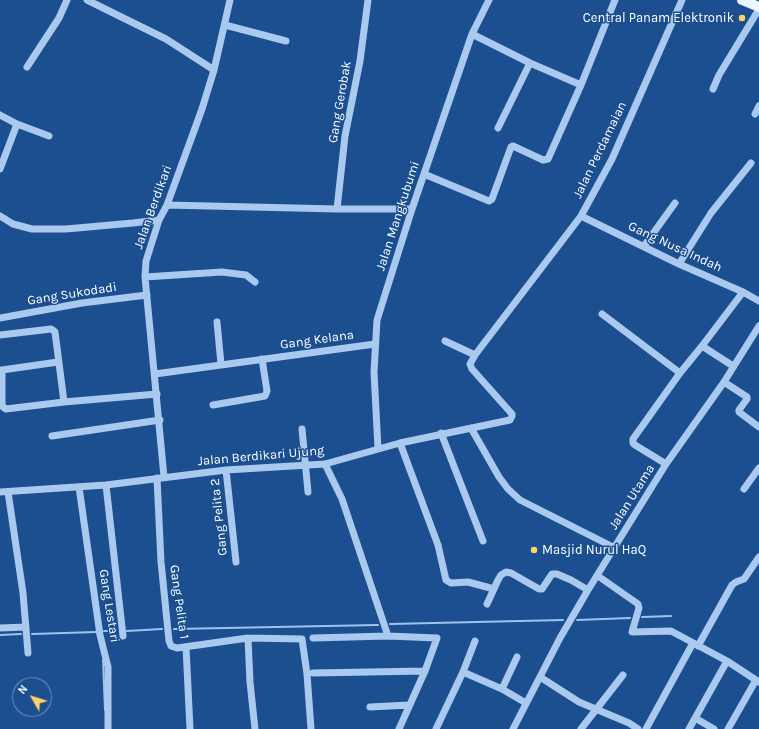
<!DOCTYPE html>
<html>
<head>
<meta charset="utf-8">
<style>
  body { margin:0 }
  #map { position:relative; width:759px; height:729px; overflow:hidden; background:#1b4f8f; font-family:Karla,sans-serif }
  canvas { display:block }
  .north { position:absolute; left:12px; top:677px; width:40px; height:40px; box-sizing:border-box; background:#1b4f8f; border:1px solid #7695bc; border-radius:50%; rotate:309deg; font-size:11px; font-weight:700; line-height:16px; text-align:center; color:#fff }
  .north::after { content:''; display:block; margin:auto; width:14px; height:18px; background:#ffd166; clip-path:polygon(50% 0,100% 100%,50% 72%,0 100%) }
</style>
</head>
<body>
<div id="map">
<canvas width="759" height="729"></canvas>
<div class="north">N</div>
</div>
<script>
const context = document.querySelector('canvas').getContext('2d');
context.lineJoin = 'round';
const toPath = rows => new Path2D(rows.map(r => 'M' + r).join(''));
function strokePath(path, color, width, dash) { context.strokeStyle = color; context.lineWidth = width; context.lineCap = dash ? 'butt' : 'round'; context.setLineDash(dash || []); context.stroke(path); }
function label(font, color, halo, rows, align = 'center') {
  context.font = font + ' Karla,sans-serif'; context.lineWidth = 3; context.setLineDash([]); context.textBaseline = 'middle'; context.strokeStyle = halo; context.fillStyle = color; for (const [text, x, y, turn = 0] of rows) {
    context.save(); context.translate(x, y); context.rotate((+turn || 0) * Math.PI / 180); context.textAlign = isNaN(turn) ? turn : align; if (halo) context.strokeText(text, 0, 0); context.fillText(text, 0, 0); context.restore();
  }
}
strokePath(toPath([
  [642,617,671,616],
  [577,620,630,618],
  [390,624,563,620],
  [174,629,378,625],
  [104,631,115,631],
  [127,631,162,629],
  [32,634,96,632],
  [0,635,21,634],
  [103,660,105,710]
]), '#9cc4f0', 2);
strokePath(toPath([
  [87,0,166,39,214,70],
  [225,25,286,41],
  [472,34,530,63,581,85],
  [27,67,59,18,67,0],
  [713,89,719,75,759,9],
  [755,114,759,106],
  [0,115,17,124,49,136],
  [498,128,530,63],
  [0,169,17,124],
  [424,174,489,201,492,199,511,147,513,146,543,160,548,159,581,85,615,0],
  [167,205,337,209,412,209],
  [337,209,345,136,360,61,368,0],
  [0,216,13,224,32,229,66,229,133,223,159,220],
  [581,216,679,264,743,292,759,301],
  [644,246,675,203],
  [679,264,711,213,751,163],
  [145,277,222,272,246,275,255,282],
  [602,314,680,373],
  [0,318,82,303,147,295],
  [217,322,221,364],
  [0,335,51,329,54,331,55,332,64,402],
  [445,341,475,355],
  [702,346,733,366],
  [0,370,2,370,2,405,3,407,6,409,64,402,157,394],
  [2,370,58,362],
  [155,374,375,344],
  [724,382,747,397,747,399,739,410,739,412,759,427],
  [213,405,265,396,267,391,262,359],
  [471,428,499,477,508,489,520,500,615,548],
  [302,429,308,492],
  [441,433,483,541],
  [52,436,160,420],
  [400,443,438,545,446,580,451,583,468,582,494,589],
  [378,449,374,372,377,320,412,209,472,34,489,0],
  [325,464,342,499,388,636],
  [666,464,635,445,633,443,633,439,680,373,702,346,743,292],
  [226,470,236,562],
  [164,477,145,277,146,261,159,220,167,205,202,109,214,70,230,0],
  [157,478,161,562,169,641,171,646,177,648,248,638,302,639,307,674,311,729],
  [106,485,123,636],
  [79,487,100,635,108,667,108,729],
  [744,489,759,468],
  [0,492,106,485,226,470,325,464,400,443,510,420,512,416,512,414,472,369,470,364,475,355,581,216,612,159,682,0],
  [8,492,23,593,28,653],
  [598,576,638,604,639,608,632,632,671,631,727,661,759,682],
  [487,604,498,580,501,575,506,572,511,573,539,589,542,589,552,574,557,574,571,580,588,590],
  [0,628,26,627],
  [248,638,250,682,255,729],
  [313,638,388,636,437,638,425,671,399,729],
  [698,646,732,585,736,582,744,579,759,557],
  [186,647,190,729],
  [463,672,502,689,526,703],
  [313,673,425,671],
  [540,677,579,702,629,723,638,729],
  [502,689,517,657],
  [370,707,409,705],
  [695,718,714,729],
  [436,729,463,672,475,641],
  [513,729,560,638,588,590,666,464,724,382,759,326],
  [581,729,623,675],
  [646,729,693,643],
  [689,729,727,661],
  [728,729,756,680]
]), '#a9c9ee', 7);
strokePath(toPath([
  [742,0,759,7]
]), '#f0f6ff', 10);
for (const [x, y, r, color] of [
  [742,18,4,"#ffd166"],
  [534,550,4,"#ffd166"]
]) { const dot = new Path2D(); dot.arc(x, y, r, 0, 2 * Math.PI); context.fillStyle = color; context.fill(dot); strokePath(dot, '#1b4f8f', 1.5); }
label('13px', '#fff', '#1b4f8f', [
  ["Central Panam Elektronik",734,18],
  ["Masjid Nurul HaQ",542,550,"left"]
], 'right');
label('13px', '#fff', '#1b4f8f', [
  ["Gang Gerobak",340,102,-80],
  ["Jalan Perdamaian",600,150,-64],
  ["Jalan Berdikari",153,207,-70],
  ["Jalan Mangkubumi",398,216,-72],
  ["Gang Nusa Indah",675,247,25],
  ["Gang Sukodadi",72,294,-9],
  ["Gang Kelana",317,340,-8],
  ["Jalan Berdikari Ujung",261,456,-5],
  ["Jalan Utama",632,497,-58],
  ["Gang Pelita 2",219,517,-96],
  ["Gang Pelita 1",179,602,82],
  ["Gang Lestari",109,606,81]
]);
</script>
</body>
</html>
